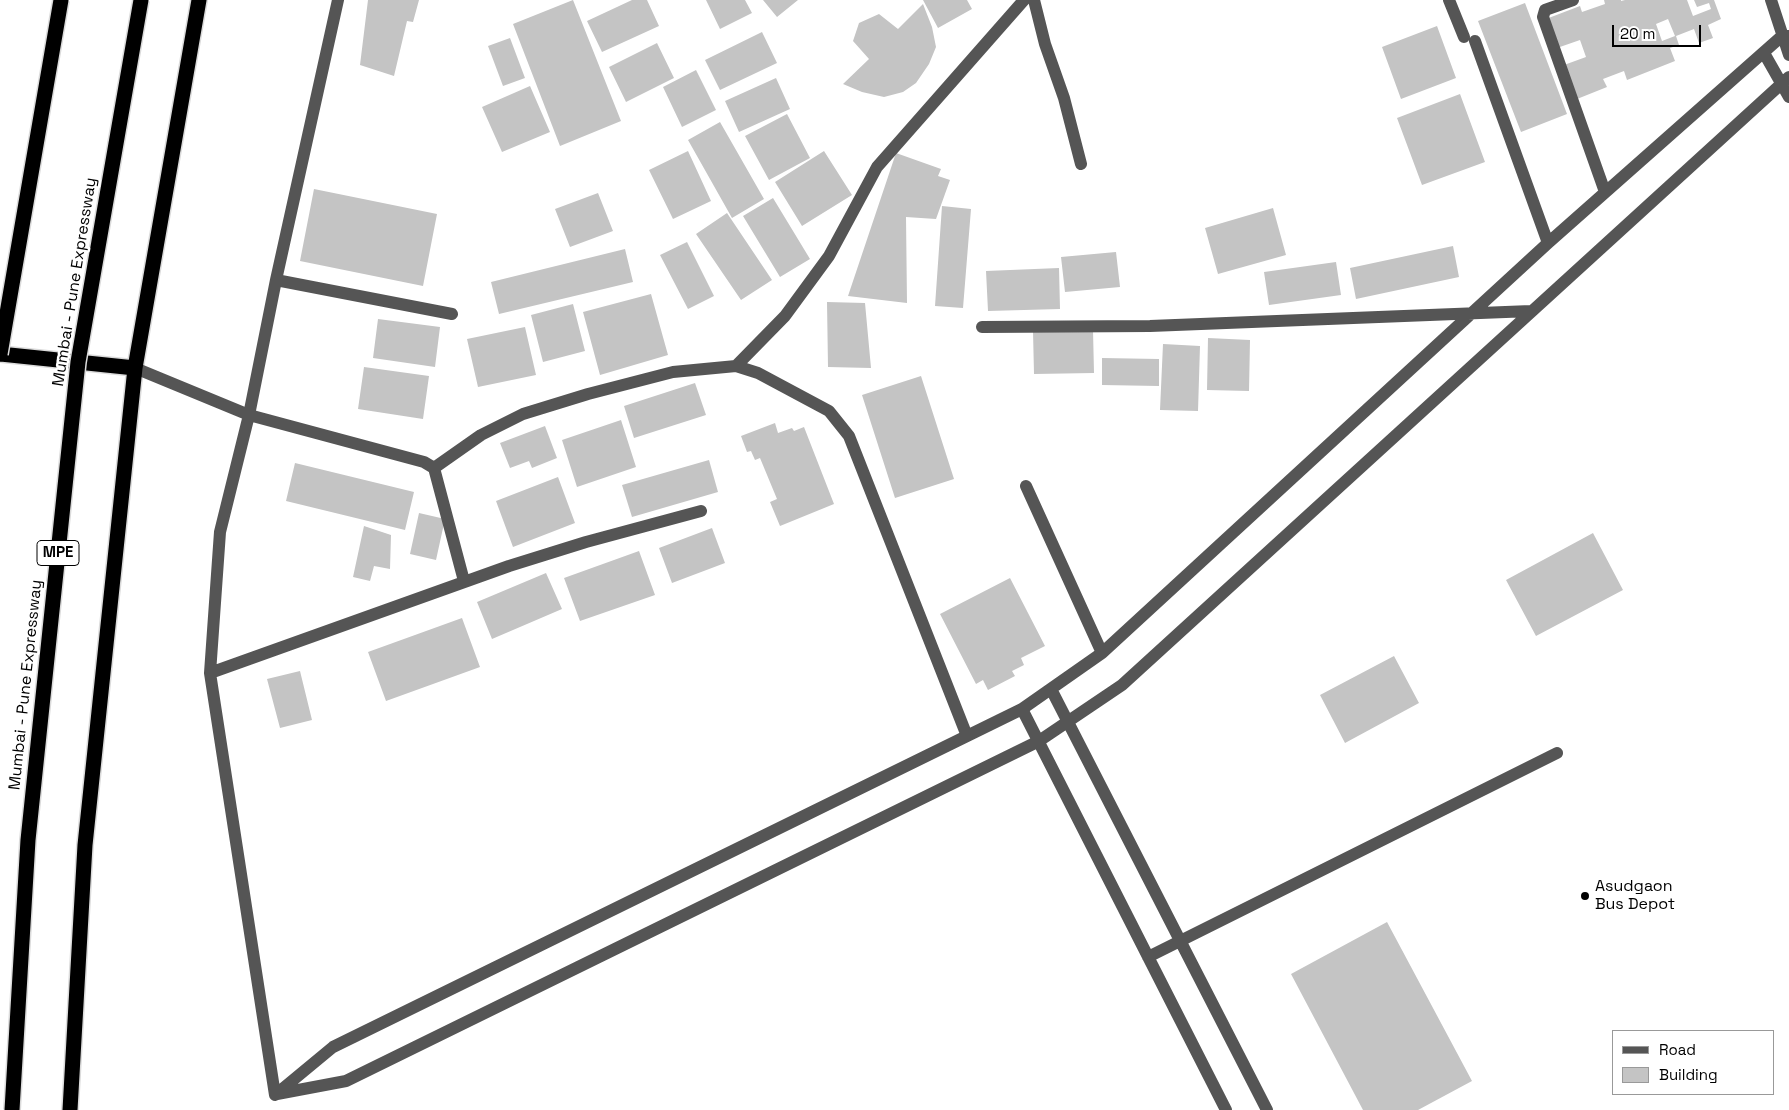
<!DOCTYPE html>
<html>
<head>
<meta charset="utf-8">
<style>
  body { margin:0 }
  #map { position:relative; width:1789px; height:1110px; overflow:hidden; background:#fff; font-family:"Space Grotesk",sans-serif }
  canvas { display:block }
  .legend { position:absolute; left:1612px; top:1030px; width:162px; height:65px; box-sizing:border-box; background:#fff; border:1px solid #999; margin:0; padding:6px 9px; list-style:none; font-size:15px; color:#000 }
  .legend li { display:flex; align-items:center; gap:10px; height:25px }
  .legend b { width:25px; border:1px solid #999 }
  .scale { position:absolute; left:1612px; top:25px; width:89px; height:22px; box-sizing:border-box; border:2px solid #000; border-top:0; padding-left:6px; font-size:15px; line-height:18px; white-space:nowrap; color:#000; -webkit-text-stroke:4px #fff; paint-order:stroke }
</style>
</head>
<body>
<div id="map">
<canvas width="1789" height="1110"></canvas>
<ul class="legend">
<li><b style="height:6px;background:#555"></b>Road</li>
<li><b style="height:14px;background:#c4c4c4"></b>Building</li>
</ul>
<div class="scale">20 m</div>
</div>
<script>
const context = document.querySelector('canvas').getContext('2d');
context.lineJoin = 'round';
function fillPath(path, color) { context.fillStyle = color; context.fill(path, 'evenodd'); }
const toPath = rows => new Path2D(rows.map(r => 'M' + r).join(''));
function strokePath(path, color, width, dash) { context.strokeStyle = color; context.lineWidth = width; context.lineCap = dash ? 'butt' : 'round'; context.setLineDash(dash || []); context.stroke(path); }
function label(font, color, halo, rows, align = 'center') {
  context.font = font + ' "Space Grotesk",sans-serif'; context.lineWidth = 5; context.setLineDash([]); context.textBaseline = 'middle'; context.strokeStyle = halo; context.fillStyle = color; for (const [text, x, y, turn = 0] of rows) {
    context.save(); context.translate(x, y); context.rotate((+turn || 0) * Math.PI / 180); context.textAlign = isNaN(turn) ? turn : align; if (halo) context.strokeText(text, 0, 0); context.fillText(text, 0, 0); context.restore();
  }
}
fillPath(toPath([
  [368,0,419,0,413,22,407,21,394,76,360,65],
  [573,0,621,121,560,146,513,24],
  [632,0,647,0,659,26,602,52,587,21],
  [706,0,745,0,752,13,720,29],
  [763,0,798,0,777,17],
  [923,0,967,0,972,9,938,28],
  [1604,0,1621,0,1621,1,1625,0,1687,0,1693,16,1711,9,1709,3,1697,7,1694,0,1714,0,1721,19,1708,25,1713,38,1699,43,1694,29,1676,36,1679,45,1670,48,1675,61,1627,80,1624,71,1603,79,1607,87,1577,99,1564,65,1586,57,1580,40,1557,48,1546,19,1580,6,1582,12,1605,4],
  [1668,19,1675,36,1662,41,1656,24],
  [1525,3,1567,114,1521,132,1478,21],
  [923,4,932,27,936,47,929,64,916,83,903,92,884,97,862,92,843,84,869,59,853,41,859,23,879,14,898,29],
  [1437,26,1456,78,1401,99,1382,47],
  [762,32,777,63,720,90,705,60],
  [510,38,525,78,503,86,488,46],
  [657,43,674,78,626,102,609,67],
  [696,70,716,110,682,127,663,87],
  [776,78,790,109,739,132,725,101],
  [530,86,550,132,502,152,482,107],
  [1460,94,1485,162,1422,185,1397,118],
  [787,114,810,158,769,180,745,136],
  [720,122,764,199,732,218,688,140],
  [688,151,711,201,673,219,649,170],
  [824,151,852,195,802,226,775,182],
  [896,153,941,169,938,176,950,180,936,219,906,217,907,303,848,296],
  [314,189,437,214,423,286,300,261],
  [598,193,613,231,570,247,555,209],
  [773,198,810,259,780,277,743,216],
  [942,206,971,209,963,308,935,306],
  [1273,208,1286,255,1218,274,1205,228],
  [727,213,772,280,741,300,696,234],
  [687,242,714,296,688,309,660,255],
  [1453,246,1459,277,1356,299,1350,268],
  [625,249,633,282,499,314,491,282],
  [1116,252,1120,287,1065,292,1061,257],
  [1336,262,1341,295,1269,305,1264,272],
  [1059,268,1060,309,988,311,986,271],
  [651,294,668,355,600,375,583,312],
  [827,302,865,303,871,368,828,367],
  [573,304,585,351,543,362,531,315],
  [378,319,440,327,435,367,373,358],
  [525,327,536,375,478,387,467,339],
  [1093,330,1094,373,1034,374,1033,331],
  [1208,338,1250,340,1249,391,1207,390],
  [1163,344,1200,346,1198,411,1160,410],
  [1102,358,1159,359,1159,386,1102,385],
  [364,367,429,376,423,419,358,409],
  [921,376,954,479,895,498,862,395],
  [695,383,706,415,634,438,624,406],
  [621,420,636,467,577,487,562,440],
  [775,423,778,433,792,428,794,431,804,427,834,504,780,526,770,502,777,499,760,458,755,460,751,451,747,452,741,436],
  [545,426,557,458,532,468,529,461,510,468,500,443],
  [709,460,718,492,632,517,622,485],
  [295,463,414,492,405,530,286,501],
  [558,477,575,523,513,547,496,501],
  [419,513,445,519,436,560,410,554],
  [364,526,391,535,390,569,374,566,370,581,353,577],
  [712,528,725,563,672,583,659,548],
  [1593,533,1623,590,1536,636,1506,580],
  [639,551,655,595,580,621,564,578],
  [546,573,562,609,492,639,477,602],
  [1010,578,1045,646,1021,658,1024,665,1012,671,1015,676,988,690,983,680,976,684,940,614],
  [462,618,480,667,386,701,368,652],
  [1394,656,1419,703,1345,743,1320,695],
  [300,671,312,720,280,728,267,679],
  [1387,922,1472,1081,1418,1110,1363,1110,1291,974]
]), '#c4c4c4');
const highway = toPath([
  [0,354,135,368],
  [70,1110,85,845,135,368,199,0]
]);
strokePath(highway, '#dbdbdb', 18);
strokePath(toPath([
  [1034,0,1045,44,1064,98,1081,164],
  [1449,0,1464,37],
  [1573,0,1545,10,1543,17,1605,192],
  [1771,0,1789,55],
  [1475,41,1548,243],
  [1764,53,1789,97],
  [276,280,452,314],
  [982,327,1150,326,1531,311],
  [736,366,785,316,829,256,877,167,1024,0],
  [135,368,249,415,424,462,434,468,464,581],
  [434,468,481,435,523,414,588,394,673,372,736,366,758,373,829,411,849,436,967,736],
  [1026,486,1102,653],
  [210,673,509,566,586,542,701,511],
  [1051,689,1267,1110],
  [1022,709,1226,1110],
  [1148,957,1557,753],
  [277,1094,346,1081,1039,741,1122,685,1789,77],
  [275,1095,333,1047,1022,709,1102,653,1548,243,1782,36,1789,36],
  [275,1095,210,673,220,532,249,415,276,280,338,0]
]), '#555', 12);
strokePath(highway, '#000', 15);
const highwayBridge = toPath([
  [0,354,61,0],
  [12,1110,28,840,78,362,141,0]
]);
strokePath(highwayBridge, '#dbdbdb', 18, []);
strokePath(highwayBridge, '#000', 15);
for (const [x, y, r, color] of [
  [1585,896,5,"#000"]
]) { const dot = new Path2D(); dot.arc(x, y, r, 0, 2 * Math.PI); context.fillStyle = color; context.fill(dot); strokePath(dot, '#fff', 2); }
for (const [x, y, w] of [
  [58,553,42]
]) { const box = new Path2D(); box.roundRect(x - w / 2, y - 12.5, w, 25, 4); context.fillStyle = '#fff'; context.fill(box); strokePath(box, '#000', 1); }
label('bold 15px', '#000', null, [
  ["MPE",58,553]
]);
label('16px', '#000', '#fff', [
  ["Mumbai - Pune Expressway",75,282,-81],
  ["Mumbai - Pune Expressway",26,685,-84]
]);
label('16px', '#000', '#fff', [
  ["Asudgaon",1595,887],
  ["Bus Depot",1595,905]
], 'left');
</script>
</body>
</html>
